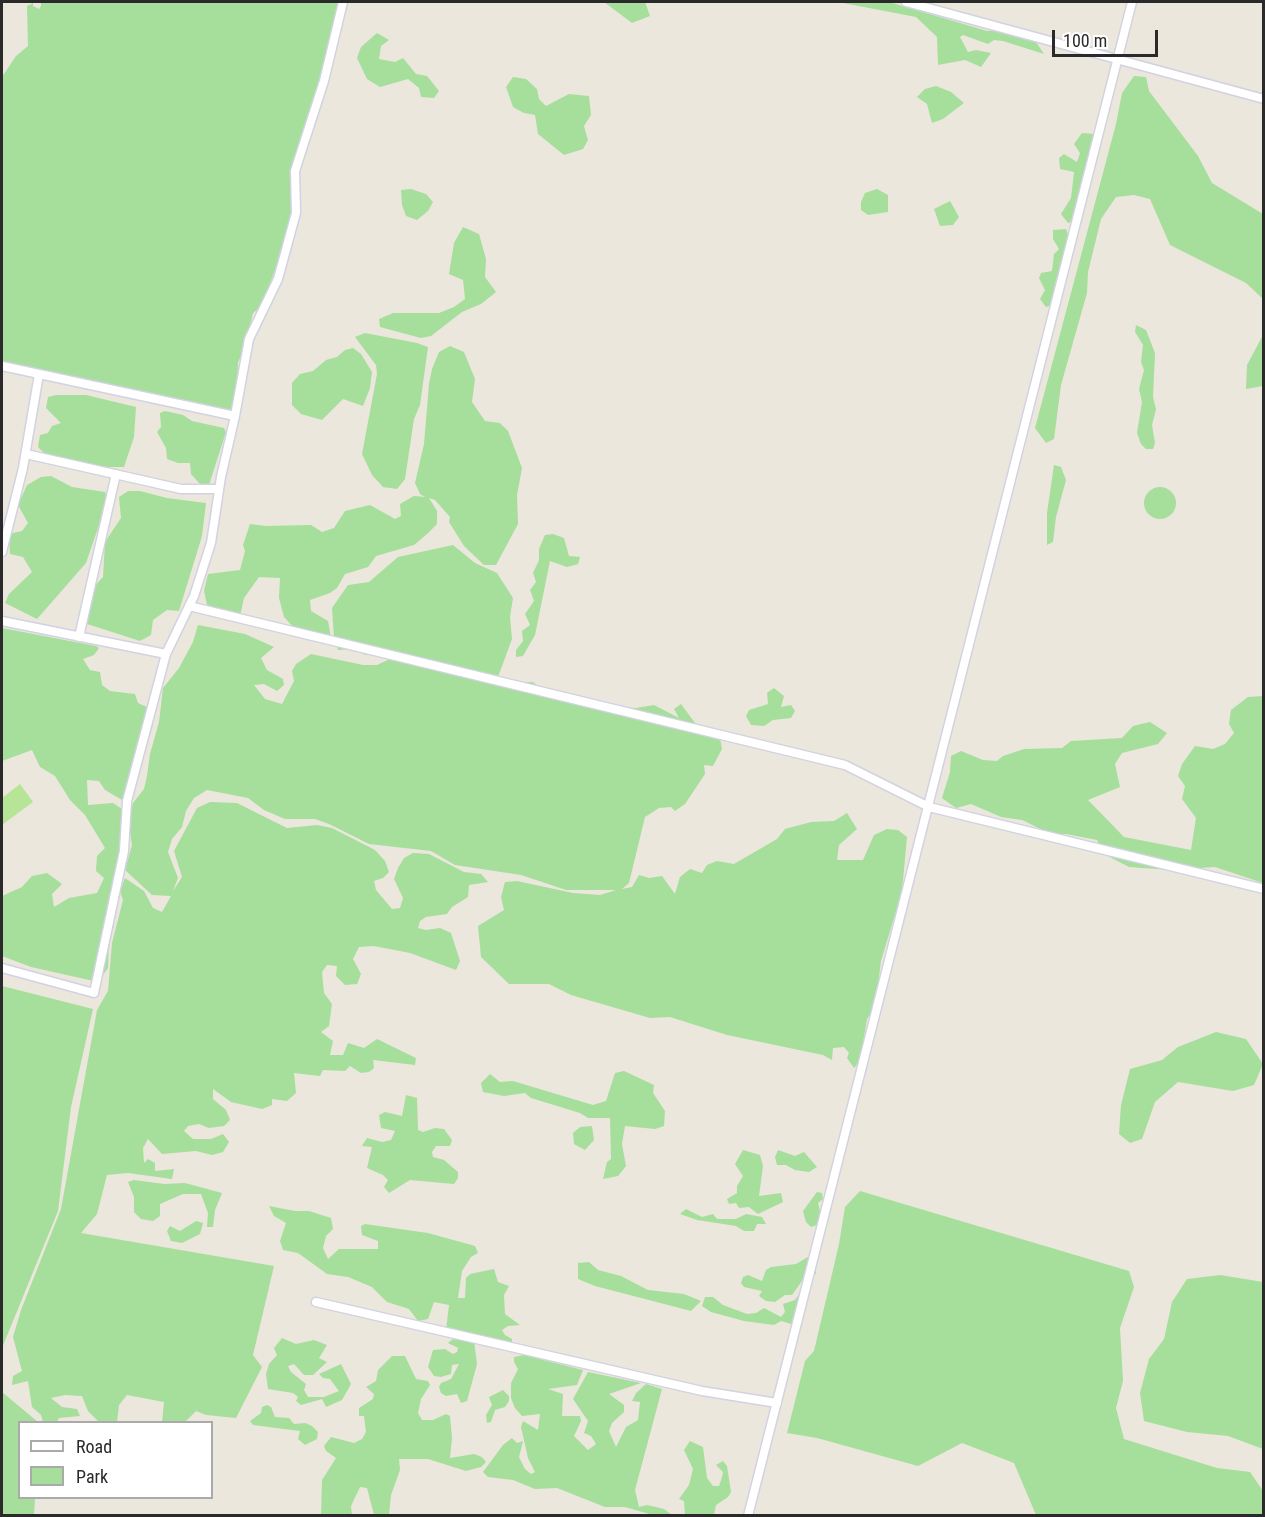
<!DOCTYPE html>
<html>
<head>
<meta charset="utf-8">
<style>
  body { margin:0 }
  #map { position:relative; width:1265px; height:1517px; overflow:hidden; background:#ebe7dc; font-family:"Roboto Condensed",sans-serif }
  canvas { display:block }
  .frame { position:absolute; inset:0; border:3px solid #2a2a2a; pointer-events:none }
  .legend { position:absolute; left:18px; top:1421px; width:195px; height:78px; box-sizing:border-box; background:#fff; border:2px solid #aaa; margin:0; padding:8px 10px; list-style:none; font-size:18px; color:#2a2a2a }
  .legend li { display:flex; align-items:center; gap:12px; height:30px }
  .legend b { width:30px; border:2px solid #aaa }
  .scale { position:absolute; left:1052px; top:30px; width:106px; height:27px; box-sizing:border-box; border:3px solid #2a2a2a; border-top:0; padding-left:8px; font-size:18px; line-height:21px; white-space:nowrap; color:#2a2a2a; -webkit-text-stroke:4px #fff; paint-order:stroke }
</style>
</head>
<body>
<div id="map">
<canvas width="1265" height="1517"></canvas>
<div class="frame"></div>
<ul class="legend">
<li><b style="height:8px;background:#fff"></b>Road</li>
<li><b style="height:16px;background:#a6de9c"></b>Park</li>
</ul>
<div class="scale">100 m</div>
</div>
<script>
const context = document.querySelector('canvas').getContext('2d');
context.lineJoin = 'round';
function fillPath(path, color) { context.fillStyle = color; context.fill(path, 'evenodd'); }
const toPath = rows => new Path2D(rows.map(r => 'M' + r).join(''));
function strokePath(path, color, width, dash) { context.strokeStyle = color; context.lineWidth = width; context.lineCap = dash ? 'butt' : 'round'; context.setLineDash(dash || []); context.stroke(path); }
fillPath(toPath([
  [34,2,341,2,328,44,328,64,320,77,291,171,291,215,281,253,262,306,253,313,244,351,238,362,237,389,231,409,218,410,2,364,2,77,16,56,28,46,27,6,33,3,33,6,39,9,41,6,41,2],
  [604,2,645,2,650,16,632,23],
  [838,2,889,2,987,31,1002,30,1013,36,1034,39,1044,54,1003,41,994,40,988,44,963,35,960,37,968,52,976,50,991,53,981,67,965,60,938,65,937,37,916,17],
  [377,33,389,40,381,46,379,59,395,62,403,58,416,74,427,76,439,91,434,98,421,97,419,88,408,79,380,87,367,79,357,58,361,47],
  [1134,76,1146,77,1149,91,1198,156,1212,183,1263,214,1263,299,1246,283,1170,245,1150,199,1134,195,1116,197,1101,219,1088,272,1087,293,1061,385,1054,439,1046,443,1035,428,1116,124,1122,93],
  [513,77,526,79,537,89,539,99,546,106,569,94,589,96,591,115,584,126,588,140,583,149,564,155,538,134,535,115,524,113,513,107,506,87],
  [936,86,951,92,964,103,943,119,932,123,927,104,917,97,925,89],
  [1082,133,1094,134,1093,148,1073,221,1068,223,1061,214,1071,198,1074,172,1060,169,1059,158,1064,154,1077,162,1080,153,1074,144],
  [411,189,426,194,433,202,428,211,417,220,406,216,402,205,401,190],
  [877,189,888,195,888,212,868,215,861,210,861,202,865,193],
  [950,201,959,217,953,225,940,226,934,209],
  [463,227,479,234,486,259,485,277,496,292,481,304,462,312,431,336,421,338,380,327,379,319,393,313,439,313,454,307,465,299,463,280,449,274,454,243],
  [1066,229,1070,240,1052,305,1046,307,1040,299,1045,290,1039,278,1041,273,1052,271,1054,254,1059,249,1053,239,1053,230],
  [1136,325,1146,330,1155,353,1153,397,1156,409,1152,425,1155,443,1153,449,1146,449,1141,444,1137,433,1142,402,1139,389,1144,370,1141,362,1143,345,1135,332],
  [365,333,417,343,428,347,420,405,414,419,405,479,397,489,383,487,372,475,362,454,377,374,376,365,355,337],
  [1263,335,1263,386,1246,389,1247,365],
  [450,346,464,352,475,379,472,402,485,421,500,423,508,431,522,468,517,495,518,524,496,565,484,565,464,546,449,522,450,517,435,500,429,498,437,511,437,524,427,534,414,545,376,556,368,567,345,574,337,588,330,593,310,600,311,611,328,621,331,638,296,630,284,617,279,598,280,578,259,577,244,598,240,616,208,609,204,591,208,574,240,570,245,551,243,545,250,524,266,526,311,525,322,532,334,528,345,511,370,505,395,519,401,516,400,504,414,496,425,497,420,494,415,483,424,444,429,384,432,369,439,352],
  [353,348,361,354,372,372,370,388,363,406,343,399,322,420,301,414,292,405,292,383,300,374,313,371,326,360,337,357,345,350],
  [56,395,86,395,136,407,134,437,124,467,109,467,98,474,45,454,38,447,40,435,48,433,52,426,61,423,46,408,48,397],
  [165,411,183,415,192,421,224,428,226,432,208,488,199,483,191,474,190,463,178,463,167,459,166,448,157,432,161,427,160,413],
  [1054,465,1061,467,1066,480,1056,517,1053,542,1047,545,1047,513],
  [51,476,72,487,105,492,108,499,86,563,37,619,5,603,9,594,32,572,23,557,10,554,9,534,22,531,28,523,18,505,27,485,41,477],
  '1144 503a16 16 0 1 1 32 0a16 16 0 1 1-32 0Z',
  [128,491,140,491,167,498,206,503,202,536,179,611,167,610,153,620,151,635,140,641,84,623,90,591,103,577,105,542,121,518,119,497],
  [553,534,564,538,569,556,580,557,578,564,567,567,550,561,535,635,523,656,516,657,516,650,523,641,522,631,530,625,525,614,534,601,530,590,536,582,533,573,539,560,539,549,545,535],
  [453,545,475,563,497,573,513,598,510,617,512,639,498,677,513,683,533,682,540,688,607,706,636,708,654,705,679,718,674,709,681,704,695,723,719,733,722,749,713,766,704,765,705,774,685,804,675,811,671,807,659,808,645,817,629,883,622,889,632,887,639,875,649,878,662,876,675,894,680,877,690,869,702,873,707,865,717,861,734,864,777,839,785,829,811,822,834,821,847,813,857,829,839,845,837,860,863,860,874,835,887,829,898,830,907,837,902,891,881,961,875,1008,867,1019,860,1061,854,1068,847,1058,849,1053,844,1047,833,1048,832,1060,823,1055,727,1035,670,1017,650,1018,571,995,549,984,509,984,481,957,478,926,504,910,501,897,505,882,517,881,573,893,600,895,616,890,566,890,521,875,455,865,431,851,369,844,329,824,315,819,285,819,264,810,248,798,207,790,194,798,186,811,182,827,172,839,168,852,178,878,173,891,182,877,174,851,197,808,210,802,237,803,287,828,317,825,332,828,375,850,385,861,389,872,383,878,374,881,376,890,392,909,400,908,403,898,394,879,398,868,404,858,413,853,429,854,464,872,481,874,488,882,469,885,468,897,452,907,447,914,426,917,420,921,418,928,426,930,440,928,451,933,460,961,456,970,410,953,374,946,359,947,353,959,361,974,357,984,345,985,336,976,337,966,327,965,322,972,324,993,332,1004,329,1026,321,1032,333,1041,330,1055,343,1055,348,1043,364,1048,377,1039,416,1058,415,1065,373,1060,374,1068,369,1072,361,1073,350,1066,345,1071,323,1070,320,1076,294,1073,296,1093,287,1101,272,1099,272,1105,262,1109,231,1102,213,1089,213,1099,226,1110,230,1120,224,1126,209,1128,199,1124,188,1126,184,1131,193,1139,211,1139,223,1134,229,1142,223,1152,212,1155,196,1151,162,1154,148,1139,143,1148,144,1163,148,1159,155,1163,155,1171,174,1169,172,1179,128,1173,107,1175,97,1214,81,1233,274,1266,253,1355,262,1367,236,1418,206,1415,196,1411,185,1422,162,1422,164,1402,127,1395,119,1405,117,1422,99,1422,88,1411,82,1396,65,1395,51,1398,62,1407,77,1409,80,1416,59,1418,57,1422,43,1422,41,1415,32,1407,28,1381,12,1385,13,1376,22,1371,13,1337,21,1310,61,1209,97,1010,108,991,112,943,123,900,120,891,125,878,144,891,153,908,162,912,171,896,152,895,125,870,132,845,128,820,133,803,144,789,147,776,150,754,159,722,163,688,179,668,193,642,198,625,245,634,274,647,261,658,267,670,283,679,284,685,277,691,264,684,254,685,265,699,282,704,294,681,292,671,296,664,311,654,363,665,377,665,390,659,383,655,366,655,352,649,338,650,334,637,332,608,348,585,369,582,398,557],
  [2,628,96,646,99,648,94,655,83,659,90,670,100,672,102,685,110,691,135,694,138,703,149,708,153,724,137,779,124,801,105,790,99,781,87,780,88,805,113,803,125,811,124,839,114,906,114,926,109,941,108,968,98,982,31,967,2,956,2,896,22,887,32,876,47,873,62,884,52,894,54,907,69,898,97,893,104,878,96,871,97,856,105,848,85,815,70,800,55,776,40,767,32,750,2,761],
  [774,688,784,696,781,707,791,705,795,711,791,718,773,720,764,726,751,725,746,716,749,710,768,704,767,693],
  [1263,696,1263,883,1215,867,1171,870,1129,867,1104,854,1097,840,1066,834,1053,835,1022,820,1001,817,971,804,956,808,942,798,950,772,951,756,961,751,983,760,997,761,1003,756,1024,749,1062,748,1071,741,1122,738,1133,726,1150,722,1167,733,1158,744,1122,753,1115,764,1120,787,1088,800,1124,837,1191,850,1196,818,1182,799,1185,786,1178,776,1182,764,1195,746,1213,749,1225,744,1234,733,1229,724,1231,710,1248,697],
  [2,986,93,1009,71,1107,58,1211,2,1348],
  [1216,1032,1246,1039,1263,1064,1254,1085,1233,1091,1178,1082,1155,1102,1142,1139,1130,1143,1119,1134,1121,1105,1130,1069,1162,1060,1178,1047],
  [624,1071,654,1085,653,1093,665,1111,664,1126,655,1129,625,1126,622,1144,626,1166,618,1176,603,1179,607,1162,611,1159,610,1118,588,1118,580,1113,531,1098,525,1093,504,1096,483,1092,481,1083,490,1074,500,1082,513,1081,593,1105,606,1101,615,1073],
  [406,1095,417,1098,418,1130,423,1132,435,1128,444,1129,452,1140,450,1146,436,1146,432,1152,433,1157,444,1160,458,1172,458,1178,454,1184,410,1180,389,1193,384,1187,388,1180,383,1175,367,1168,372,1147,362,1146,367,1138,382,1142,391,1140,395,1131,381,1128,379,1115,385,1112,402,1116],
  [592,1126,594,1140,585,1150,574,1144,573,1133,580,1127],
  [743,1150,760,1155,763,1166,759,1196,781,1193,783,1202,758,1214,749,1207,739,1208,736,1203,729,1204,727,1199,737,1193,737,1186,743,1176,735,1164],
  [778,1150,795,1156,804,1152,817,1167,809,1172,795,1170,786,1165,777,1165,775,1157],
  [134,1180,164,1184,185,1183,222,1193,215,1210,213,1227,207,1227,208,1213,201,1194,183,1194,160,1204,160,1216,153,1221,141,1219,134,1212,134,1197,128,1182],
  [860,1191,1129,1271,1134,1287,1120,1328,1123,1381,1116,1408,1124,1439,1217,1468,1250,1472,1263,1491,1263,1515,1036,1515,1014,1463,962,1443,918,1466,817,1438,787,1433,805,1361,814,1351,839,1244,845,1207],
  [817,1192,822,1193,823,1199,818,1203,821,1215,817,1225,811,1227,806,1222,803,1211],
  [269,1206,295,1211,309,1211,331,1218,333,1229,326,1236,323,1248,328,1259,339,1249,378,1249,378,1241,362,1235,361,1226,365,1224,428,1233,475,1246,478,1253,471,1257,462,1271,458,1298,465,1298,466,1278,470,1274,494,1269,498,1282,509,1286,504,1295,505,1314,520,1325,508,1326,502,1330,505,1335,512,1339,512,1342,495,1343,446,1330,449,1305,434,1302,428,1319,418,1321,409,1309,387,1302,372,1287,348,1277,327,1274,298,1253,283,1250,280,1241,286,1223,274,1216],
  [686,1209,702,1217,713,1214,717,1219,736,1219,746,1214,762,1217,766,1224,757,1224,754,1231,744,1231,736,1226,697,1220,680,1214],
  [196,1221,203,1223,200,1234,182,1243,171,1241,167,1231,170,1226,180,1231],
  [813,1254,816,1262,816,1274,807,1274,792,1295,785,1295,775,1302,766,1301,759,1296,762,1291,744,1287,741,1283,743,1277,748,1275,762,1281,766,1270,771,1267,796,1264],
  [589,1262,598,1270,621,1276,648,1290,684,1294,701,1301,691,1311,595,1286,578,1279,578,1263],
  [1220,1275,1263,1282,1263,1449,1228,1436,1187,1432,1144,1421,1140,1393,1149,1359,1164,1339,1172,1302,1187,1279],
  [800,1293,804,1295,800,1317,791,1324,781,1321,774,1325,744,1321,711,1312,702,1306,705,1297,713,1297,723,1305,747,1314,756,1313,764,1308,781,1317,785,1312,783,1304,795,1300],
  [282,1338,296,1344,314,1340,327,1345,319,1358,327,1362,313,1375,304,1375,294,1364,288,1366,291,1372,306,1384,304,1390,308,1397,324,1397,339,1391,330,1379,323,1378,319,1374,341,1364,351,1384,342,1400,326,1407,322,1399,301,1405,296,1401,298,1397,293,1393,268,1389,266,1374,269,1364,277,1355,274,1348],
  [453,1339,474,1341,477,1364,467,1401,461,1403,457,1394,446,1396,441,1393,439,1387,441,1383,451,1379,459,1364,452,1365,451,1374,441,1377,434,1376,428,1367,433,1350,445,1349,453,1354,457,1352,458,1348,448,1343],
  [524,1355,583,1370,577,1385,548,1389,563,1394,562,1416,580,1416,581,1421,574,1436,588,1450,596,1444,591,1436,584,1433,588,1421,573,1399,588,1372,641,1383,609,1394,624,1405,624,1412,612,1423,609,1431,616,1447,626,1427,638,1420,640,1402,632,1401,636,1393,646,1384,662,1389,635,1490,639,1507,647,1505,664,1509,672,1515,653,1515,625,1507,605,1507,557,1488,535,1489,513,1480,488,1477,483,1472,503,1445,512,1438,517,1443,523,1441,519,1457,525,1469,531,1474,535,1472,528,1458,521,1427,523,1421,538,1430,540,1414,522,1416,515,1408,511,1398,511,1383,518,1369,514,1362,514,1357],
  [392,1356,405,1356,416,1379,428,1381,430,1385,421,1399,418,1413,422,1420,433,1420,446,1414,450,1416,452,1438,450,1458,474,1454,482,1457,486,1462,481,1467,466,1471,428,1459,399,1459,400,1470,391,1495,389,1515,374,1515,367,1488,360,1487,351,1506,352,1515,321,1515,322,1480,336,1458,326,1451,324,1446,331,1437,354,1443,362,1439,366,1432,364,1416,359,1416,359,1408,373,1399,374,1394,366,1387,376,1381,378,1370],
  [503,1390,509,1396,509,1401,505,1407,495,1410,491,1422,487,1423,486,1415,492,1405,489,1397],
  [2,1392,38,1422,20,1422,20,1498,35,1498,34,1515,2,1515],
  [267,1405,271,1407,275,1417,289,1418,294,1424,305,1423,312,1426,318,1432,317,1439,305,1445,298,1439,300,1431,253,1425,250,1421,261,1413,262,1407],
  [690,1441,703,1447,707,1478,713,1486,719,1486,722,1477,723,1472,716,1465,723,1461,727,1466,731,1492,728,1497,716,1505,714,1515,685,1515,684,1501,679,1499,689,1485,693,1469,684,1450]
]), '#a6de9c');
fillPath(toPath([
  [20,784,33,802,2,825,2,798]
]), '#b6e598');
const minor = toPath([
  [906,2,1264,99],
  [2,366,235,416],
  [26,454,181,489,219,489],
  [2,552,23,468,39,374],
  [189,606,845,765,929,807,1264,889],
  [2,621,166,654,194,596,211,543,221,477,235,416,249,339,278,279,296,213,295,171,324,81,343,2],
  [79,637,116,474],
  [2,968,94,993,124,851,127,801,166,654],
  [316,1302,702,1391,777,1403],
  [748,1516,1132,2]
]);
strokePath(minor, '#d2d2e2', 11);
strokePath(minor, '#fff', 8);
</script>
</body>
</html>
